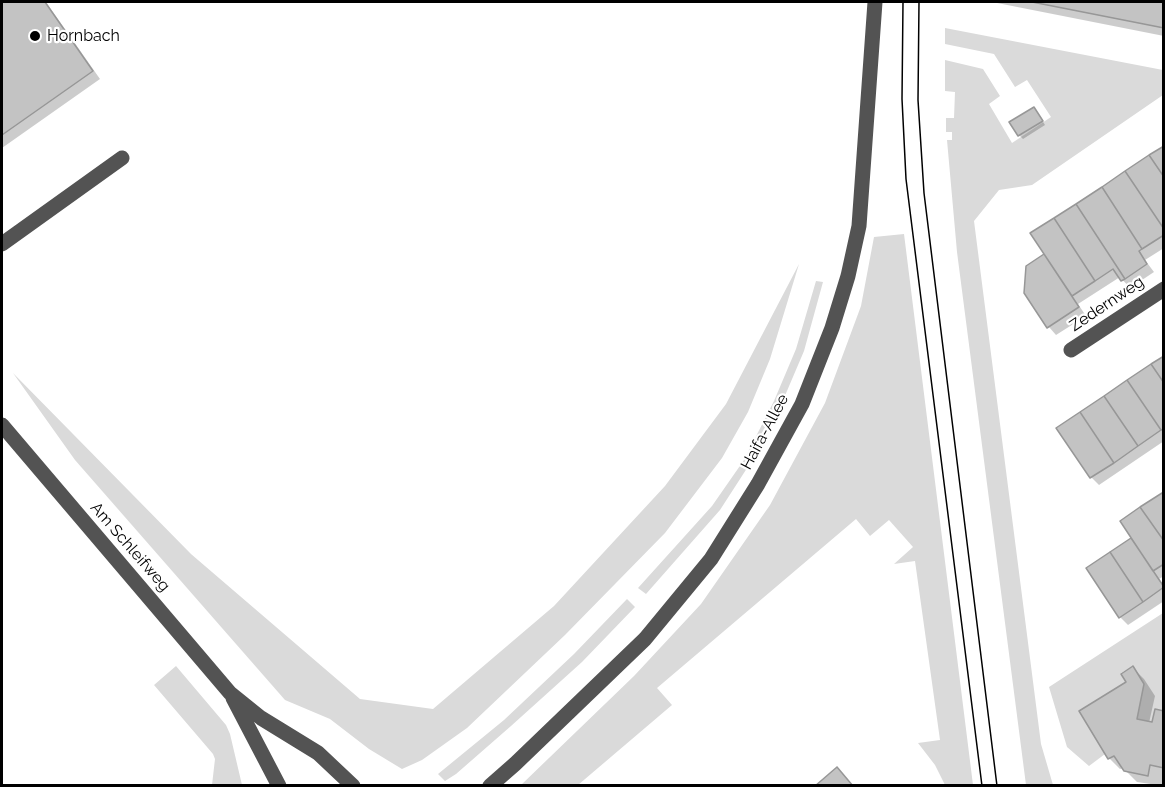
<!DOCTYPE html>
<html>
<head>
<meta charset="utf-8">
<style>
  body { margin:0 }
  #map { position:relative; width:1165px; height:787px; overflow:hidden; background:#fff; font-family:Raleway,sans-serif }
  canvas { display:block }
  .frame { position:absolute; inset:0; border:3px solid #000; pointer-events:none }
</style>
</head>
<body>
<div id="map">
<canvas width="1165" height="787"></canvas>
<div class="frame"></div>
</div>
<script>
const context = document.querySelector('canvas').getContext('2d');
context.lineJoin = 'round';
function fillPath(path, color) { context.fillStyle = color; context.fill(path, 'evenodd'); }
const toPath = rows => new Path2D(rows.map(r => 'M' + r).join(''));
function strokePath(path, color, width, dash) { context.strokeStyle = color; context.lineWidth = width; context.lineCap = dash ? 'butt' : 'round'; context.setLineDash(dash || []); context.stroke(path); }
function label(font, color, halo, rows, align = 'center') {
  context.font = font + ' Raleway,sans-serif'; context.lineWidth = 4.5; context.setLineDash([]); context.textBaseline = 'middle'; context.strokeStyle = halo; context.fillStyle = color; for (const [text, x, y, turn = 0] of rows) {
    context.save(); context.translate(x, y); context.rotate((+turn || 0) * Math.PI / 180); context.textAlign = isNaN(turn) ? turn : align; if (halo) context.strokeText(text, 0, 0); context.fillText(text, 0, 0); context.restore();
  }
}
fillPath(toPath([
  [945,28,1163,70,1163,95,1032,185,999,190,974,221,1041,744,1053,785,1026,785,957,252,947,140,952,140,952,132,946,132,946,118,954,118,955,92,945,91,945,60,983,69,1000,96,989,104,1012,143,1051,117,1027,80,1015,87,994,54,945,44],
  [904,234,973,785,945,785,935,765,918,743,940,740,915,561,894,564,913,547,889,520,870,536,856,519,657,688,672,705,578,785,521,785,634,676,701,604,770,505,825,403,861,306,874,237],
  [799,264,770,359,748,412,722,458,665,533,565,635,467,728,422,760,402,769,369,749,330,719,285,700,75,460,13,373,191,554,360,699,433,709,554,606,665,486,726,404],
  [816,281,823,282,804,351,781,405,751,462,720,510,646,594,638,588,712,506,744,460,774,401,796,349],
  [627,599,635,607,582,662,511,726,456,774,445,781,438,774,504,720,574,654],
  [1163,613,1163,711,1155,710,1152,722,1137,719,1144,684,1133,666,1121,673,1126,682,1079,711,1105,754,1089,766,1067,747,1049,687],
  [176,666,226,725,230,734,242,785,212,785,215,759,213,754,154,685]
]), '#dadada');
fillPath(toPath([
  [2,2,46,2,100,79,2,148],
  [992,2,1164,2,1164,36],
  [1037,112,1045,125,1023,139,1019,135],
  [1164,148,1164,248,1145,260,1154,272,1130,288,1120,277,1078,304,1086,316,1056,335,1049,327,1028,267,1046,255],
  [1164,357,1164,441,1099,485,1091,477],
  [1164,493,1164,576,1159,579,1164,585,1164,601,1128,625,1120,617,1088,569,1133,539,1122,521],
  [1133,668,1144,679,1155,696,1149,723,1153,723,1164,713,1164,786,1137,782,1123,768,1120,769,1109,758]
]), '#0003');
const building = toPath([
  [2,2,45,2,93,71,2,135,2,2],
  [1032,2,1164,2,1164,28,1032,2],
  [1034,107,1043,121,1018,136,1009,122,1034,107],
  [1164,146,1164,177,1149,155,1164,146],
  [1149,155,1164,177,1164,229,1125,171,1149,155],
  [1125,171,1164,229,1164,235,1142,249,1102,187,1125,171],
  [1102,187,1142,249,1139,251,1147,264,1125,279,1076,204,1102,187],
  [1076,204,1125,279,1121,281,1113,269,1095,281,1054,218,1076,204],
  [1054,218,1095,281,1072,296,1030,233,1054,218],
  [1044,254,1079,307,1047,328,1024,293,1026,266,1044,254],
  [1164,356,1164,383,1151,364,1164,356],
  [1151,364,1164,383,1164,429,1161,430,1127,380,1151,364],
  [1127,380,1161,430,1138,446,1104,396,1127,380],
  [1104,396,1138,446,1114,463,1080,412,1104,396],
  [1080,412,1114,463,1090,478,1056,428,1080,412],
  [1162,493,1164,495,1164,541,1140,507,1162,493],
  [1140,507,1164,541,1164,564,1153,571,1120,521,1140,507],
  [1131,538,1164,587,1143,602,1110,552,1131,538],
  [1110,552,1143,602,1119,618,1086,568,1110,552],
  [1133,666,1144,684,1137,719,1152,722,1155,709,1164,711,1164,768,1150,765,1148,776,1124,771,1114,756,1108,759,1079,711,1126,682,1121,674,1133,666],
  [837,767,853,786,815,786,837,767]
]);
fillPath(building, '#c3c3c3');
strokePath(building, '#979797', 1.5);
strokePath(toPath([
  [2,244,122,158],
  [1071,350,1164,289],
  [2,425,230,693,261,718,318,753,353,786],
  [233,698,279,786],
  [490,786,515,764,645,639,711,559,758,484,802,404,832,328,848,276,859,226,875,2]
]), '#535353', 15);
strokePath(toPath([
  [903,2,902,99,906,179,982,786],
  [919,2,918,100,924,193,997,786]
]), '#000', 1.5);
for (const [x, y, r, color] of [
  [35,36,6,"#000"]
]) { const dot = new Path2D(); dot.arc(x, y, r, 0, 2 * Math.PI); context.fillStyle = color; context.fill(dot); strokePath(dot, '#fff', 2); }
label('16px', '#000', '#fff', [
  ["Hornbach",47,36]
], 'left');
label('16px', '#000', '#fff', [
  ["Zedernweg",1107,304,-34],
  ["Haifa-Allee",765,432,-62],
  ["Am Schleifweg",130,547,49]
]);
</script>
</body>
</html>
